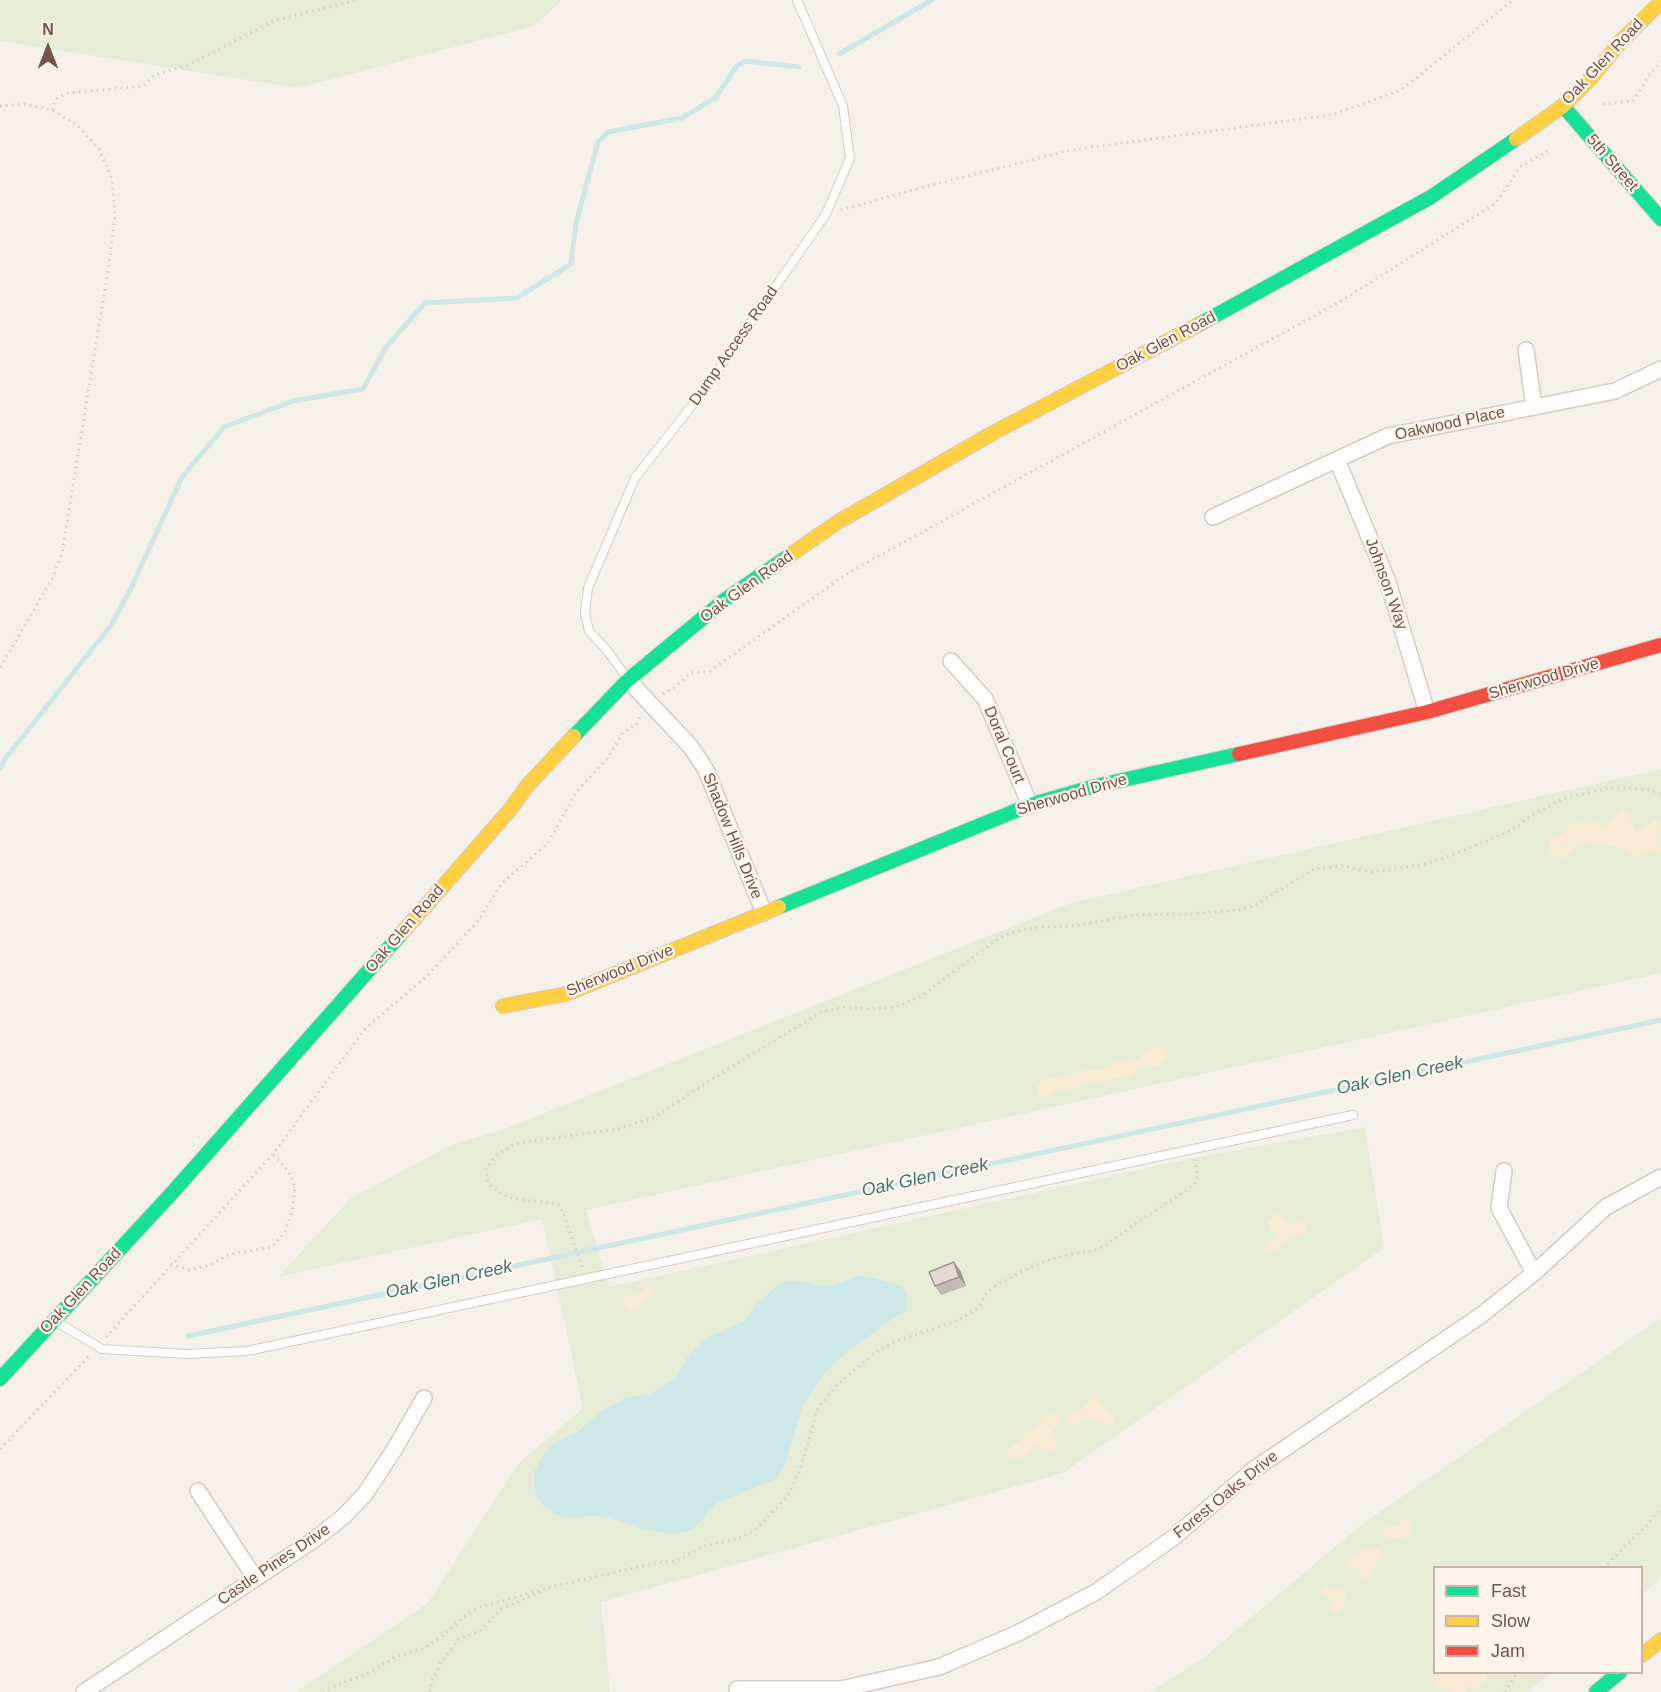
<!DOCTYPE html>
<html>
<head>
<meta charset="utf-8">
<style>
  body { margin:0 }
  #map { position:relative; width:1661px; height:1692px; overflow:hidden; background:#f6f0ea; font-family:Helvetica,sans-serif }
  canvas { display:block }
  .legend { position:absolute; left:1433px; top:1566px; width:210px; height:108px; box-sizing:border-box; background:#fef4ec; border:2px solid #c6b4ac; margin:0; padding:8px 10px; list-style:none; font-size:18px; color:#73544b }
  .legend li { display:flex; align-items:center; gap:12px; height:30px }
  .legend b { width:30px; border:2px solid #c6b4ac }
  .north { position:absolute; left:18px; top:18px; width:60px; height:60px; -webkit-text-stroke:4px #fef4ec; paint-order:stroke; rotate:0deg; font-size:16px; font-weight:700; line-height:24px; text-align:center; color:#73544b }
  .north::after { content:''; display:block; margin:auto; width:21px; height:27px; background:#73544b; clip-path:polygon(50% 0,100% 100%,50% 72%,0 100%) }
</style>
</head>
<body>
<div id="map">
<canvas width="1661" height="1692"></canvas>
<ul class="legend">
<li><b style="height:8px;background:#16e098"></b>Fast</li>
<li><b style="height:8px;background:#ffcf43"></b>Slow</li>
<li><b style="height:8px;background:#f24e42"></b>Jam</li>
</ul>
<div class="north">N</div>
</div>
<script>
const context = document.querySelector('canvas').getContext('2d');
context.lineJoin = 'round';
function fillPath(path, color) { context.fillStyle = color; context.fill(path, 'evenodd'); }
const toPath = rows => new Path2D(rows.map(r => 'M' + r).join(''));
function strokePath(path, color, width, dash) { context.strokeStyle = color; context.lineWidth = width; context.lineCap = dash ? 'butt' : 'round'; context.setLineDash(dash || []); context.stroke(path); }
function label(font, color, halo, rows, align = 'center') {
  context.font = font + ' Helvetica,sans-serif'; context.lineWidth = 4.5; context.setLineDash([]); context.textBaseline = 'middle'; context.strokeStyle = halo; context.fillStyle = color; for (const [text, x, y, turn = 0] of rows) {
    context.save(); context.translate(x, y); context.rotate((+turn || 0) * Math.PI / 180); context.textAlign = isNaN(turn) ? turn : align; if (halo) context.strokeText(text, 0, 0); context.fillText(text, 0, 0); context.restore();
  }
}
fillPath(toPath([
  [0,0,562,0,534,26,298,88,0,41],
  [1661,769,1661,973,586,1210,609,1287,1188,1159,1365,1127,1384,1248,1063,1473,601,1602,610,1692,296,1692,428,1603,518,1464,583,1408,542,1219,278,1277,350,1199,453,1144,500,1131,1071,903],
  [1661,1318,1661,1578,1642,1595,1642,1568,1434,1568,1434,1672,1551,1673,1527,1692,1150,1692,1202,1659,1361,1525]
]), '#e6ecd5');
fillPath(toPath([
  [1623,809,1628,811,1635,831,1643,829,1653,821,1660,821,1661,855,1649,850,1637,856,1633,855,1621,847,1587,843,1576,846,1565,858,1557,857,1550,854,1548,849,1550,839,1563,834,1570,825,1578,822,1588,824,1595,822,1604,826,1608,825,1619,810],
  [1157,1047,1165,1049,1167,1055,1165,1061,1159,1066,1138,1069,1131,1077,1111,1078,1100,1083,1084,1084,1077,1089,1059,1089,1047,1096,1041,1096,1037,1092,1037,1084,1045,1078,1064,1077,1080,1071,1100,1070,1116,1062,1138,1059,1149,1050],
  [1281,1214,1288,1223,1293,1225,1301,1220,1306,1222,1307,1232,1302,1235,1289,1238,1277,1250,1269,1253,1265,1251,1264,1247,1266,1242,1267,1240,1275,1239,1277,1234,1270,1230,1268,1223,1274,1215],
  [651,1286,655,1289,655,1292,652,1296,642,1302,642,1306,638,1311,630,1312,624,1308,623,1300,627,1296,637,1295,646,1287],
  [1094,1397,1099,1400,1105,1410,1112,1414,1115,1417,1113,1424,1107,1425,1090,1419,1082,1420,1074,1425,1069,1423,1067,1418,1069,1414,1075,1410,1083,1408],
  [1053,1414,1059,1418,1060,1422,1052,1433,1057,1446,1055,1451,1047,1451,1037,1444,1031,1448,1028,1453,1021,1459,1014,1460,1009,1457,1008,1452,1011,1446,1020,1441,1026,1432,1038,1428,1039,1421,1044,1416],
  [1407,1518,1411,1522,1412,1526,1406,1538,1388,1538,1384,1535,1383,1531,1386,1527,1400,1525,1403,1519],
  [1364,1549,1378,1549,1382,1552,1384,1555,1374,1566,1371,1576,1365,1581,1359,1577,1361,1570,1359,1567,1346,1570,1344,1565,1346,1560,1358,1555],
  [1326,1586,1335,1590,1343,1591,1346,1594,1346,1599,1341,1611,1337,1613,1332,1613,1330,1609,1332,1600,1322,1594,1321,1590],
  [1447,1673,1468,1674,1485,1673,1487,1679,1481,1686,1468,1689,1466,1692,1453,1692,1448,1688,1437,1688,1434,1683,1435,1677]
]), '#f8ead4');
fillPath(toPath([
  [859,1276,873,1278,902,1286,907,1294,906,1310,882,1326,837,1360,821,1377,802,1408,784,1467,776,1479,717,1503,696,1526,686,1532,670,1534,641,1528,609,1517,592,1516,576,1518,561,1517,545,1507,537,1498,534,1484,534,1472,545,1452,554,1443,576,1433,603,1410,624,1399,653,1393,675,1378,687,1358,697,1347,710,1336,745,1321,755,1305,776,1287,786,1281,807,1282,821,1286,833,1285]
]), '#cde8e6');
strokePath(toPath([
  [839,54,932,0],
  [0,769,5,759,112,624,130,590,182,477,224,427,293,401,363,389,386,347,425,303,517,298,571,264,576,223,598,142,608,132,682,118,715,98,737,66,745,61,799,67],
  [188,1336,1661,1020]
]), '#cde8e6', 5);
const lane = toPath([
  [627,678,606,649,589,631,585,613,588,588,635,478,704,390,826,214,850,158,843,106,797,0],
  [55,1321,102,1349,186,1354,247,1351,1353,1115]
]);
const street = toPath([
  [1526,350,1534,407],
  [1337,460,1388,582,1427,712],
  [1213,517,1388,436,1615,391,1661,369],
  [951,661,985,699,1030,805],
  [628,680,691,747,706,770,764,913],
  [1504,1171,1499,1208,1534,1273],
  [198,1491,255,1578],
  [737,1689,841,1689,939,1667,1018,1633,1096,1592,1173,1538,1253,1470,1480,1316,1534,1273,1606,1207,1661,1177],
  [84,1692,315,1539,343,1517,365,1494,394,1450,424,1398]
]);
const fast = toPath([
  [1563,106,1661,219],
  [1198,325,1431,197,1516,139],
  [574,736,628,680,726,599,790,555],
  [779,907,1030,805,1096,786,1239,754],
  [0,1379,172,1193,401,934],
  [1596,1692,1620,1672]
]);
const slow = toPath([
  [1516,139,1563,106,1592,77,1622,40,1661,2],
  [790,555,838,522,993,433,1198,325],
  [401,934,509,811,528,785,574,736],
  [503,1006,566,994,779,907],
  [1642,1655,1661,1640]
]);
const jam = toPath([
  [1239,754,1427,712,1661,645]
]);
strokePath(lane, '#d5ccc7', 10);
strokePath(street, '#d5ccc7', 18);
strokePath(fast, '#d5ccc7', 16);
strokePath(slow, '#d5ccc7', 16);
strokePath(jam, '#d5ccc7', 16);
strokePath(toPath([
  [1603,104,1633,101,1649,76,1661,62],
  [0,106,24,104,52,110,77,125,99,149,112,179,115,214,109,264,62,553,53,577,0,668],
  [52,110,56,99,68,93,144,86,154,75,186,66,273,21,357,0],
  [841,210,916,189,1071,150,1331,115,1401,90,1513,0],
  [663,694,675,687,690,673,710,671,848,573,1341,301,1496,203,1520,167,1551,149],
  [171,1264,189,1270,210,1265,230,1254,272,1247,285,1232,293,1207,295,1187,289,1172,273,1154],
  [582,1267,563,1212,558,1204,515,1199,503,1195,489,1184,487,1178,486,1168,497,1155,513,1145,526,1142,618,1129,655,1117,712,1079,821,1012,845,1007,871,1009,896,1007,920,997,992,943,1006,935,1021,930,1041,927,1075,926,1133,915,1187,914,1240,910,1256,905,1314,869,1342,866,1372,872,1422,865,1452,855,1508,832,1534,814,1562,799,1586,793,1610,788,1629,788,1649,790,1661,794],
  [106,1337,273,1154,364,1030,429,974,478,921,502,883,548,843,576,792,608,758,623,732,636,725,640,717],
  [0,1449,90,1355],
  [1603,1568,1647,1525,1661,1508],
  [323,1692,334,1686,367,1674,395,1657,424,1648,438,1639,469,1613,481,1607,555,1586,656,1563,675,1561,704,1546,737,1539,754,1531,787,1497,800,1470,818,1408,836,1386,876,1352,894,1342,959,1320,979,1307,985,1295,995,1286,1021,1272,1045,1261,1076,1253,1093,1251,1106,1245,1138,1222,1194,1185,1198,1175,1195,1160],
  [430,1692,431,1683,440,1664,458,1640,481,1630,501,1609,541,1592],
  [1505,1692,1517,1672]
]), '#d9d0ce', 3, [1.5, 4.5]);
strokePath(lane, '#fefdfc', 8);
strokePath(street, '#fefdfc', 15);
strokePath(fast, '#16e098', 14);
strokePath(slow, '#ffcf43', 14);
strokePath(jam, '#f24e42', 14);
fillPath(toPath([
  [954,1262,961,1272,966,1286,941,1295,935,1286]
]), '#c3bab5');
fillPath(toPath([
  [954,1262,961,1272,966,1286,959,1277]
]), '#9f9793');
const building = toPath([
  [954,1262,959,1277,935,1286,929,1272,954,1262]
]);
fillPath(building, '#e3d8d2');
strokePath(building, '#9f9793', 1.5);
label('16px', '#73544b', '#fef4ec', [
  ["Oak Glen Road",1603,62,-47],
  ["5th Street",1612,163,49],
  ["Oak Glen Road",1166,342,-28],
  ["Dump Access Road",734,346,-55],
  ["Oakwood Place",1450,424,-12],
  ["Johnson Way",1386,584,70],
  ["Oak Glen Road",747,587,-36],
  ["Sherwood Drive",1544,679,-16],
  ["Doral Court",1004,745,67],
  ["Sherwood Drive",1072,795,-16],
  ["Shadow Hills Drive",732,836,68],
  ["Oak Glen Road",405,929,-49],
  ["Sherwood Drive",620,971,-22],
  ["Oak Glen Road",81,1291,-47],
  ["Forest Oaks Drive",1226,1495,-39],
  ["Castle Pines Drive",274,1565,-34]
]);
label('italic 18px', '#407778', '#fef4ec', [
  ["Oak Glen Creek",1400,1076,-12],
  ["Oak Glen Creek",925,1178,-12],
  ["Oak Glen Creek",449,1280,-12]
]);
</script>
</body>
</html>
